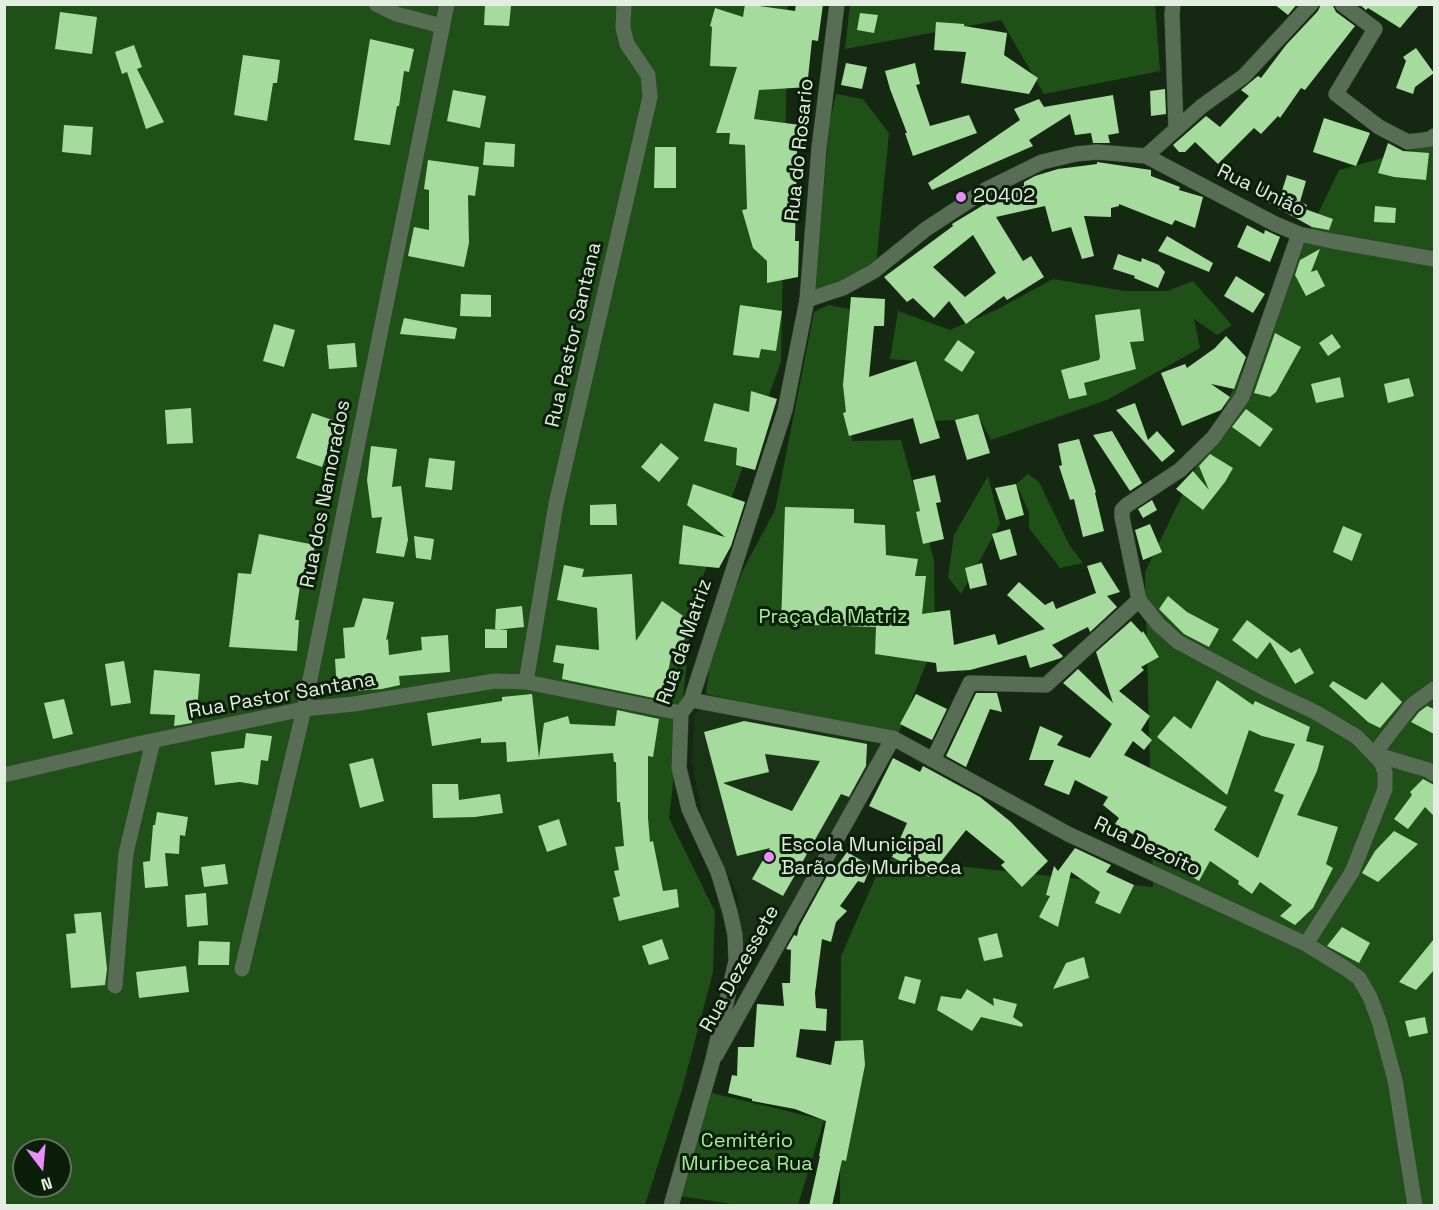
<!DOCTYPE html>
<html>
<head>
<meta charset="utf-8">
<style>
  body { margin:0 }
  #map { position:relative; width:1439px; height:1210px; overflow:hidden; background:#152812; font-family:"Space Grotesk",sans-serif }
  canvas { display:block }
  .frame { position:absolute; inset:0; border:6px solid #e2eee0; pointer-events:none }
  .north { position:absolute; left:12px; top:1138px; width:60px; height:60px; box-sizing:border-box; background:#0b1e09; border:2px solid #61715f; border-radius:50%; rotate:164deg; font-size:16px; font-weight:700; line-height:24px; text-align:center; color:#e2eee0 }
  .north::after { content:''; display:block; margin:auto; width:21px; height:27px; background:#eb8dfc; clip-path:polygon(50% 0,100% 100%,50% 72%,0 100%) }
</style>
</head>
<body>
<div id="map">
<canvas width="1439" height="1210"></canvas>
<div class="frame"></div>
<div class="north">N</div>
</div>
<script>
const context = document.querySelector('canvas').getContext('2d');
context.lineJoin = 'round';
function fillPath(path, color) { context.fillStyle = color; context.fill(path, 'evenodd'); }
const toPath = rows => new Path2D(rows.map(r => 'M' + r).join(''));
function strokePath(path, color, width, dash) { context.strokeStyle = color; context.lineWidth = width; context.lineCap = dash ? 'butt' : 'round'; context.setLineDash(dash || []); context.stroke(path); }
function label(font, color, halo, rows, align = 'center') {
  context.font = font + ' "Space Grotesk",sans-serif'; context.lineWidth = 6; context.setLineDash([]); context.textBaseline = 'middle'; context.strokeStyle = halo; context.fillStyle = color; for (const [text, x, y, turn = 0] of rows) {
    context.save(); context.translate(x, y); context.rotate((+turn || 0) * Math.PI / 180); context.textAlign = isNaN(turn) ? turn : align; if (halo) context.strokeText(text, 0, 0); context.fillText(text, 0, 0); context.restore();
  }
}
fillPath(toPath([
  [700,705,887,740,771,939,742,955,737,893,703,821,692,762,694,717]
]), '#1a3216');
fillPath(toPath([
  [5,5,788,5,781,362,694,601,669,818,715,912,713,972,682,1090,645,1205,5,1206],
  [24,1150,60,1150,60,1186,24,1186],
  [850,5,1155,5,1160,71,1044,94,1001,20,845,49],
  [836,94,863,99,889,133,876,265,814,296,830,121],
  [1434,144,1434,1205,840,1206,841,956,884,858,1153,887,1145,572,1339,170],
  [1053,279,1125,291,1167,291,1193,281,1232,325,1217,335,1194,319,1200,348,1107,400,991,440,977,414,955,420,935,421,916,361,890,359,898,311,950,330,996,310],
  [829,305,849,309,852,441,901,440,934,560,935,641,897,737,706,694,712,646,743,570,775,510,814,312],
  [1028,474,1039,482,1070,546,1083,563,1060,568,1029,528,1029,512,1016,484],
  [988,476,1000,524,961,594,948,577,954,535],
  [712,1093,824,1120,798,1205,738,1205,679,1196]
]), '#1e5017');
fillPath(toPath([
  [745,4,795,11,796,4,823,4,818,41,812,40,808,78,809,87,759,90,754,119,808,126,805,151,797,150,795,241,799,241,798,277,767,283,767,261,753,248,742,210,747,209,745,145,729,144,730,133,716,133,737,67,710,66,712,27,710,26,715,8,743,17],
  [1274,4,1297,4,1288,15],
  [1321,4,1332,4,1336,12,1355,26,1305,90,1301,88,1280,118,1278,116,1261,134,1254,128,1218,164,1195,142,1185,152,1179,152,1173,145,1206,116,1220,127,1249,96,1241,90,1258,76,1261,78,1286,45,1318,11],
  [1359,4,1420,4,1400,28,1368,8,1366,10],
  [485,5,511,6,509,26,484,25],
  [60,12,97,17,92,54,55,49],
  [860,13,878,15,874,33,857,30],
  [936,22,964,24,964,26,1007,33,1004,55,1038,78,1029,94,961,83,966,52,934,50],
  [370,39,414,49,409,72,404,71,399,106,397,106,390,145,354,140],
  [134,45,142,67,137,69,164,122,146,129,127,72,122,74,115,52],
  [1416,48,1434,73,1415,87,1413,94,1396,88,1406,61,1403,57],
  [243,55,280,60,277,83,273,83,267,121,234,115],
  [846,63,867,67,862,89,841,85],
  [915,63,920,84,916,85,930,126,969,115,977,133,913,156,905,133,907,133,890,89,885,71],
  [1165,89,1166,114,1151,116,1150,91],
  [453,90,486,96,480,128,447,121],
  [1113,95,1119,133,1108,135,1110,143,1093,143,1091,133,1075,135,1070,114,1029,140,1033,146,932,190,928,183,1020,120,1014,109,1039,99,1044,107],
  [1324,118,1370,133,1356,166,1313,152],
  [64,125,93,127,91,155,62,152],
  [485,142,515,144,514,167,483,165],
  [1388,143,1403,151,1429,153,1426,180,1394,177,1378,173],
  [655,147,676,147,676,188,654,188],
  [428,160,479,167,475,196,468,195,469,243,464,267,408,256,414,227,429,230,429,190,424,189],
  [1097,162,1151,170,1151,176,1180,187,1179,190,1203,197,1195,228,1175,220,1172,225,1119,204,1119,206,1111,208,1111,217,1084,216,1094,256,1082,259,1071,227,1052,232,1045,206,996,217,1023,261,1031,256,1044,277,1007,300,1004,296,966,324,949,301,934,318,913,298,907,302,884,277,953,226,952,224,1005,192,1024,186,1024,182,1035,176,1058,169,1097,164],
  [973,235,996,273,965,297,933,267],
  [1287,175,1306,181,1300,202,1307,205,1305,209,1333,219,1329,230,1312,227,1256,196,1261,185,1281,194],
  [1375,206,1396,208,1395,223,1374,222],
  [1247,225,1264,234,1265,230,1280,237,1270,262,1237,247],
  [1167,236,1213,263,1209,272,1158,251],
  [1320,249,1311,272,1317,270,1325,286,1306,296,1295,275,1300,260],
  [1118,254,1141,262,1142,258,1159,265,1165,272,1158,288,1134,278,1135,276,1113,269],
  [1236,276,1265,294,1253,313,1224,296],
  [461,294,491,295,491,317,460,316],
  [851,297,885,299,884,326,874,326,869,377,916,361,940,438,920,444,913,418,849,436,843,413,846,412,843,385],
  [740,305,782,311,776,351,761,349,759,358,733,355],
  [1140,309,1144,341,1130,342,1136,369,1084,383,1087,395,1069,399,1061,370,1099,360,1100,357,1095,315],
  [404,318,457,328,455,339,400,334],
  [274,324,295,330,284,367,263,361],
  [1275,333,1301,347,1276,392,1270,397,1254,393],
  [1332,334,1341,347,1328,356,1319,343],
  [1226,336,1246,357,1234,389,1211,384,1230,397,1221,410,1182,426,1161,373,1185,364,1187,368,1215,348],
  [958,340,975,352,962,372,944,360],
  [355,343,357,367,329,369,327,345],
  [1340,377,1344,397,1316,403,1311,384],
  [1409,378,1414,396,1388,403,1384,384],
  [751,391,777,399,755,470,736,465,737,448,704,441,714,403,749,412],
  [1135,403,1148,440,1157,431,1175,451,1162,462,1116,410],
  [191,408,193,443,167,444,165,410],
  [1246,409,1273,429,1260,447,1232,427],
  [312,413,338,422,322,467,296,458],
  [978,414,990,453,967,460,955,420],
  [1112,431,1142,483,1130,491,1093,435],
  [1079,439,1096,492,1095,493,1104,531,1083,537,1074,499,1070,500,1059,466,1062,465,1058,444],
  [661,443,679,458,659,482,641,467],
  [371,446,397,449,392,487,401,486,408,540,404,557,376,553,382,517,372,518,367,480],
  [1210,454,1233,468,1225,482,1203,510,1176,489,1193,471,1209,490,1199,466],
  [429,458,455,461,452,490,425,487],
  [935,475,941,502,936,503,944,539,923,544,916,512,920,511,913,480],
  [693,484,745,502,731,546,719,568,679,564,683,525,725,537,687,505],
  [1016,484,1024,515,1006,520,995,488],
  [1152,500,1157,510,1143,518,1138,509],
  [616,504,617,525,590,525,590,505],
  [785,507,854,509,854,523,885,525,886,555,918,559,915,576,926,576,922,614,950,610,954,645,995,634,998,645,1045,629,1007,595,1019,582,1045,605,1053,601,1056,609,1096,593,1087,566,1101,562,1120,592,1107,596,1117,607,1090,632,1088,627,1052,645,1063,656,1061,658,1030,668,1026,655,970,670,937,672,936,663,875,654,876,627,781,624],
  [1150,524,1162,552,1143,560,1135,530],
  [1343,526,1362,534,1352,561,1333,552],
  [1010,529,1017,555,1000,560,992,534],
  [259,534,315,545,308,580,301,578,295,620,299,620,297,651,229,647,238,573,251,574],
  [414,536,434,539,431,560,416,558],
  [982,563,987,585,970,589,965,568],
  [564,565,584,569,582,577,632,574,636,641,662,601,693,623,677,653,672,651,663,700,562,679,564,664,553,662,556,645,599,650,597,608,557,600],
  [1168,596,1187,612,1219,629,1209,647,1184,634,1159,609],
  [363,598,394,602,386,640,388,639,389,655,422,650,421,637,448,635,450,672,399,676,400,685,382,689,337,692,335,659,345,658,343,628,354,627],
  [522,606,524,627,495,630,496,609],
  [1247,620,1291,653,1300,648,1314,673,1295,684,1270,642,1257,659,1232,640],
  [1131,621,1142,633,1143,631,1159,657,1141,667,1144,670,1119,691,1150,716,1141,730,1152,740,1144,750,1133,741,1124,755,1227,807,1214,830,1258,858,1284,795,1274,791,1295,744,1262,736,1249,730,1227,795,1157,737,1174,716,1191,729,1217,680,1253,705,1255,701,1310,727,1306,741,1324,746,1317,771,1297,815,1338,827,1326,864,1333,868,1313,908,1295,925,1280,916,1292,905,1260,882,1252,894,1238,884,1239,881,1210,861,1199,881,1181,870,1186,860,1148,843,1115,824,1119,818,1103,805,1108,797,1075,780,1069,795,1044,785,1054,760,1029,760,1040,726,1063,736,1057,745,1090,758,1112,724,1063,683,1078,669,1113,703,1096,652],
  [485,629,507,630,507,648,485,648],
  [124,661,131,703,111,706,105,664],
  [154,670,200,674,197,711,192,711,192,723,174,726,175,715,150,714],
  [1333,681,1366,700,1382,682,1402,702,1380,728,1368,722,1329,686],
  [976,693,997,693,1002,712,990,709,966,767,946,756],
  [532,694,539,758,544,723,568,716,570,724,615,726,617,710,659,719,653,757,648,756,648,818,650,842,653,841,663,891,677,889,679,907,619,921,613,898,620,896,614,871,619,870,615,847,624,846,620,802,617,802,616,762,614,762,613,753,507,762,506,742,481,743,481,738,432,746,427,713,502,701,502,697],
  [916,694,947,709,932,740,900,724],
  [64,699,73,734,53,739,44,703],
  [1427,706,1434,709,1434,734,1411,722,1419,712],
  [744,721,867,744,866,766,849,797,841,794,783,896,752,879,770,848,737,856,704,732],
  [765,754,820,761,792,811,723,783,769,772],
  [246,733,272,736,268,761,261,760,258,785,240,782,215,785,211,752,244,748],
  [373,758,384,801,360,808,349,764],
  [893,758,920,772,923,766,980,797,1011,822,1048,861,1022,887,1001,865,1005,862,966,830,929,877,908,860,906,864,892,857,907,823,869,806],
  [1423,779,1434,785,1434,816,1425,807,1408,829,1394,819,1412,795,1410,792],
  [432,784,458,784,459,800,500,794,503,813,475,817,433,818],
  [157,812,188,817,185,836,180,835,179,854,165,853,168,886,145,888,143,862,150,861,153,825,155,825],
  [559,819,567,845,547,852,538,826],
  [1394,831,1418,844,1378,882,1362,873,1375,851],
  [1075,848,1111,865,1106,872,1134,885,1120,914,1095,903,1100,892,1071,872,1058,927,1039,917,1050,896,1046,895,1054,866,1058,871],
  [847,852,871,866,864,883,858,881,840,906,847,911,836,922,831,942,822,939,815,993,816,1008,827,1009,826,1031,800,1029,796,1057,831,1065,835,1041,863,1040,865,1065,846,1161,842,1160,832,1206,809,1206,820,1156,819,1156,826,1121,795,1109,752,1101,752,1099,728,1093,732,1075,737,1076,738,1047,754,1047,757,1004,784,1006,782,983,790,983,791,950,786,949,794,935,797,936,799,927,827,876,834,870],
  [225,864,228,884,204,887,201,867],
  [206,893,208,925,187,927,185,895],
  [101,912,107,969,105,985,71,988,66,934,76,933,74,914],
  [1342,927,1370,943,1359,963,1327,946],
  [997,933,1003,957,984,961,978,938],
  [662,939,669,959,649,965,642,946],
  [1434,939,1434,970,1416,990,1399,982],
  [199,941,230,942,229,965,198,965],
  [1084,957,1089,978,1053,989,1066,963],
  [186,966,189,992,139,998,136,972],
  [905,976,921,980,915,1004,898,999],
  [967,989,994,1006,993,998,1017,1004,1013,1017,1023,1024,1022,1027,981,1017,972,1031,937,1010,941,996,961,999],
  [1425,1017,1428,1033,1409,1037,1405,1021]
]), '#a5db9c');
const minor = toPath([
  [376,4,396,14,442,26],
  [1173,4,1172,14,1176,129],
  [1342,4,1375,29,1336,94,1379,127,1408,142,1431,139,1434,136],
  [1146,156,1275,224,1299,234,1332,241,1434,259],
  [1299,234,1242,397,1213,438,1180,470,1127,505,1122,510,1122,517,1139,600,1158,624,1178,642,1266,689,1315,712,1357,737,1381,762,1385,772,1385,789,1370,827,1352,872,1306,944],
  [807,300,843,288,874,271,926,229,987,189,1042,162,1076,154,1097,152,1146,156,1202,106,1244,76,1311,4],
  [526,682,556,504,650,97,648,75,627,44,623,28,624,4],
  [691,700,893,738,1068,834,1306,944,1345,968,1359,978,1370,997,1379,1021,1395,1080,1415,1206],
  [1374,754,1412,705,1434,689],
  [1374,754,1428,770,1434,774],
  [933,760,970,683,1046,685,1139,600],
  [4,775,137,744,304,709,354,704,495,681,526,682,681,713],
  [242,969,304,709,447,4],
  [115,986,126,853,153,741],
  [716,1055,893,738]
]);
const tertiary = toPath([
  [671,1206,712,1063,736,961,735,935,730,912,718,872,689,809,679,768,681,713,691,700,785,410,807,300,819,148,837,4]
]);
strokePath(minor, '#32442f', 16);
strokePath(tertiary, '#32442f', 16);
strokePath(minor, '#576d54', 15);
strokePath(tertiary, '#576d54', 15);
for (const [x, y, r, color] of [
  [961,197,6,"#eb8dfc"],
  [769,857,6,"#eb8dfc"]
]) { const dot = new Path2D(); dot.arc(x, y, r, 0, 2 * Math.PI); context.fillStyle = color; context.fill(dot); strokePath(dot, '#0b1e09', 2); }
label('20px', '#e2eee0', '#0b1e09', [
  ["Rua do Rosario",800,150,-84],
  ["Rua União",1261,191,26],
  ["Rua Pastor Santana",574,335,-77],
  ["Rua dos Namorados",326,494,-79],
  ["Rua da Matriz",685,642,-71],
  ["Rua Pastor Santana",282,696,-10],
  ["Rua Dezoito",1147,847,25],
  ["Rua Dezessete",740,969,-61]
]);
label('20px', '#e2eee0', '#0b1e09', [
  ["20402",973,197],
  ["Escola Municipal",781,846],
  ["Barão de Muribeca",781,869]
], 'left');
label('20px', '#a4ed99', '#0b1e09', [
  ["Praça da Matriz",833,618],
  ["Cemitério",747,1142],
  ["Muribeca Rua",747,1165]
]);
</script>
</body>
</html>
